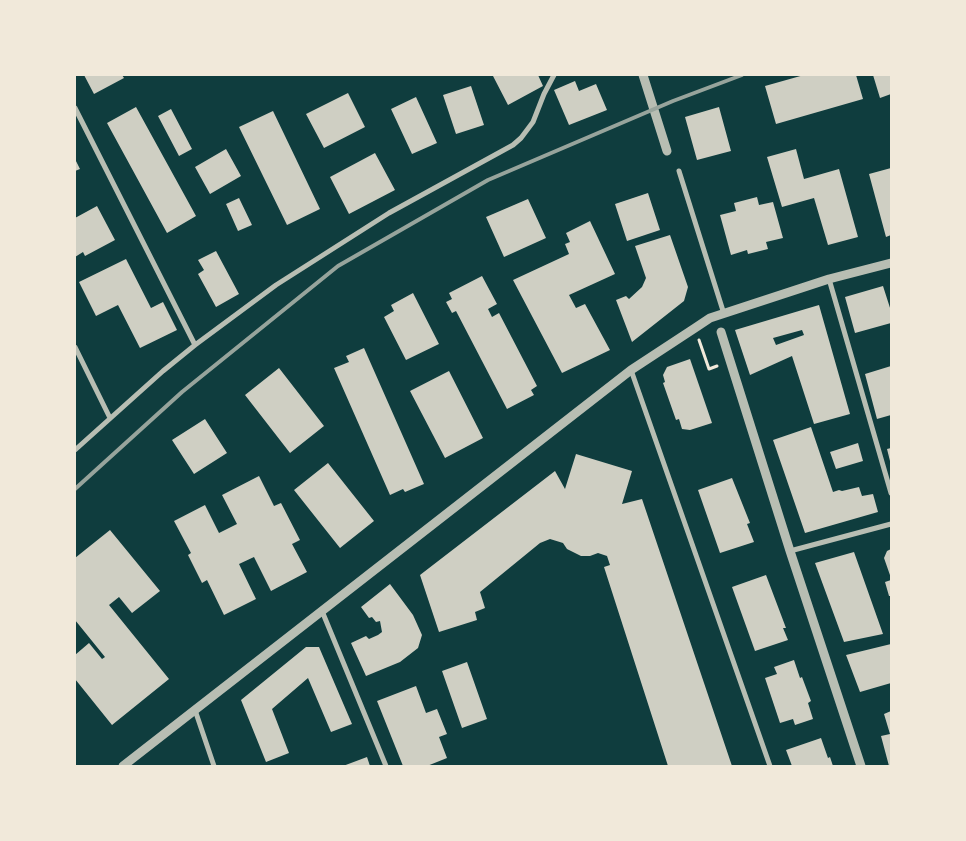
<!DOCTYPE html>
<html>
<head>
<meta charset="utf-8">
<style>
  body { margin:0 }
  #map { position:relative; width:966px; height:841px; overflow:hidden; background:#0f3d3e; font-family:Roboto,sans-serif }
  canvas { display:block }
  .frame { position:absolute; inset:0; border:76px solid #f1e9da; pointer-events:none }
</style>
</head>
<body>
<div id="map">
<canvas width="966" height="841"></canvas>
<div class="frame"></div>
</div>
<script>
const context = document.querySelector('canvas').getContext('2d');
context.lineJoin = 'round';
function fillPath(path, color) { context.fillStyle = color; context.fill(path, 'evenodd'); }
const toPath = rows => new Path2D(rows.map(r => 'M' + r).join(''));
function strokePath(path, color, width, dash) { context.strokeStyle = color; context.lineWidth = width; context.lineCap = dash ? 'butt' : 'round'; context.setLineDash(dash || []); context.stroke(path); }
fillPath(toPath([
  [84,75,122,75,124,78,94,94],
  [494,75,538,75,543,86,508,105,493,76],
  [804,75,856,75,863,99,776,124,765,86],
  [873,75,891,75,891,94,880,98],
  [575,81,579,91,596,84,607,110,569,125,554,90],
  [471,86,484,125,456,134,443,95],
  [348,93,365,127,324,148,306,114],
  [416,97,437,143,412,154,391,109],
  [136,107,196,216,167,233,107,123],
  [719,107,731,151,697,160,685,117],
  [171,109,192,149,179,156,158,116],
  [273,111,320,209,287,225,239,127],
  [226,149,241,176,210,194,195,167],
  [796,149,804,179,839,169,858,237,828,245,814,198,782,207,767,157],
  [375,153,395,190,349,214,330,177],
  [75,159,80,169,75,171],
  [891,168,891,235,886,237,869,174],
  [648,193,660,230,627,241,615,204],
  [757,197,759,205,773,202,783,238,766,242,768,249,748,254,747,250,731,255,720,215,736,211,734,203],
  [239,198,252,225,238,231,226,204],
  [528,199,546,238,504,257,486,217],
  [97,206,115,240,85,256,83,252,75,257,75,218],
  [590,221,615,274,569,295,576,308,585,304,610,350,562,373,513,280,569,254,565,244,570,242,566,233],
  [670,235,688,287,684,301,632,342,616,300,626,296,629,299,642,287,646,278,635,246],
  [216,251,239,294,216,307,198,274,204,270,198,260],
  [126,259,151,308,163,302,177,330,140,348,118,305,96,316,79,282],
  [482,276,497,304,488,309,492,317,499,313,537,386,531,390,534,395,507,409,456,311,452,313,446,302,452,299,449,293],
  [883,286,891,311,891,323,855,333,845,297],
  [413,293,439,344,406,360,384,317,394,311,391,305],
  [819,305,850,414,814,424,792,356,750,375,735,330],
  [802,330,804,335,776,345,773,338],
  [364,348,424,484,405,492,403,489,390,495,334,368,349,362,346,356],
  [690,359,712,423,690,430,682,429,679,419,676,420,663,383,665,382,663,375,667,367],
  [891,366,891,415,877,419,865,374],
  [279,368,324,426,290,453,245,395],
  [449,371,483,438,445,458,410,391],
  [205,419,227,453,194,474,172,440],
  [811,427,833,492,839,490,842,491,859,487,862,496,873,494,878,512,805,533,773,440],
  [858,443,863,461,836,469,830,452],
  [891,448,891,461,890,461,887,449],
  [576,454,632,471,622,504,642,499,732,766,668,766,604,567,610,565,607,556,598,553,590,556,581,556,567,549,563,543,550,539,540,543,480,592,485,608,475,612,477,620,439,632,420,575,555,471,565,489],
  [328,463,374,521,340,548,294,490],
  [259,476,274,506,281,503,300,540,292,544,307,572,271,591,254,557,239,564,256,599,224,615,207,580,202,583,188,555,191,553,174,521,205,505,219,533,237,524,222,495],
  [732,478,750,523,747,524,754,542,720,553,698,490],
  [110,530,160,591,132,613,119,597,109,605,169,679,112,725,75,679,75,655,89,643,102,659,105,657,75,620,75,558],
  [891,549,891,578,884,558,887,551],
  [854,552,883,634,844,642,815,563],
  [766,575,786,628,783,628,788,640,755,651,732,587],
  [891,580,891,596,889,596,885,582],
  [390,584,413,615,422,635,418,648,400,662,366,676,351,643,366,636,369,639,378,635,382,632,380,621,376,622,372,617,369,618,361,607],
  [891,644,891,683,860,692,846,655],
  [306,647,319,647,352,724,331,732,308,678,272,709,289,753,266,762,241,700],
  [794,660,800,678,802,677,811,701,808,703,813,719,795,725,793,719,780,723,765,678,777,674,774,667],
  [467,662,487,719,462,728,442,671],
  [416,686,426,713,437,709,447,734,439,737,447,758,427,766,403,766,377,701],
  [891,711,891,766,889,766,881,736,890,734,884,714],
  [821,738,828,758,830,757,833,766,792,766,786,750],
  [367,757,370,766,343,766]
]), '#cfcfc3');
strokePath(toPath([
  [699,340,709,369,717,366]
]), '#f1e9da', 3);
strokePath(toPath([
  [75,108,195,345],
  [679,171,724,314],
  [829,279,891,493],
  [75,347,110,418],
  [631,370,770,766],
  [75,450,163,371,195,345,276,285,389,213,513,145,521,138,533,122,544,94,554,75],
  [790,551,891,524],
  [322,611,386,766],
  [195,710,214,766]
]), '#b8beb3', 5);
strokePath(toPath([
  [643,75,667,151],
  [721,332,790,551,861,766],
  [123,766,631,370,695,328,710,318,829,279,891,263]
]), '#b8beb3', 9);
strokePath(toPath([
  [75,489,182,392,338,266,488,180,673,101,742,75]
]), '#97a49c', 4);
</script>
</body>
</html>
